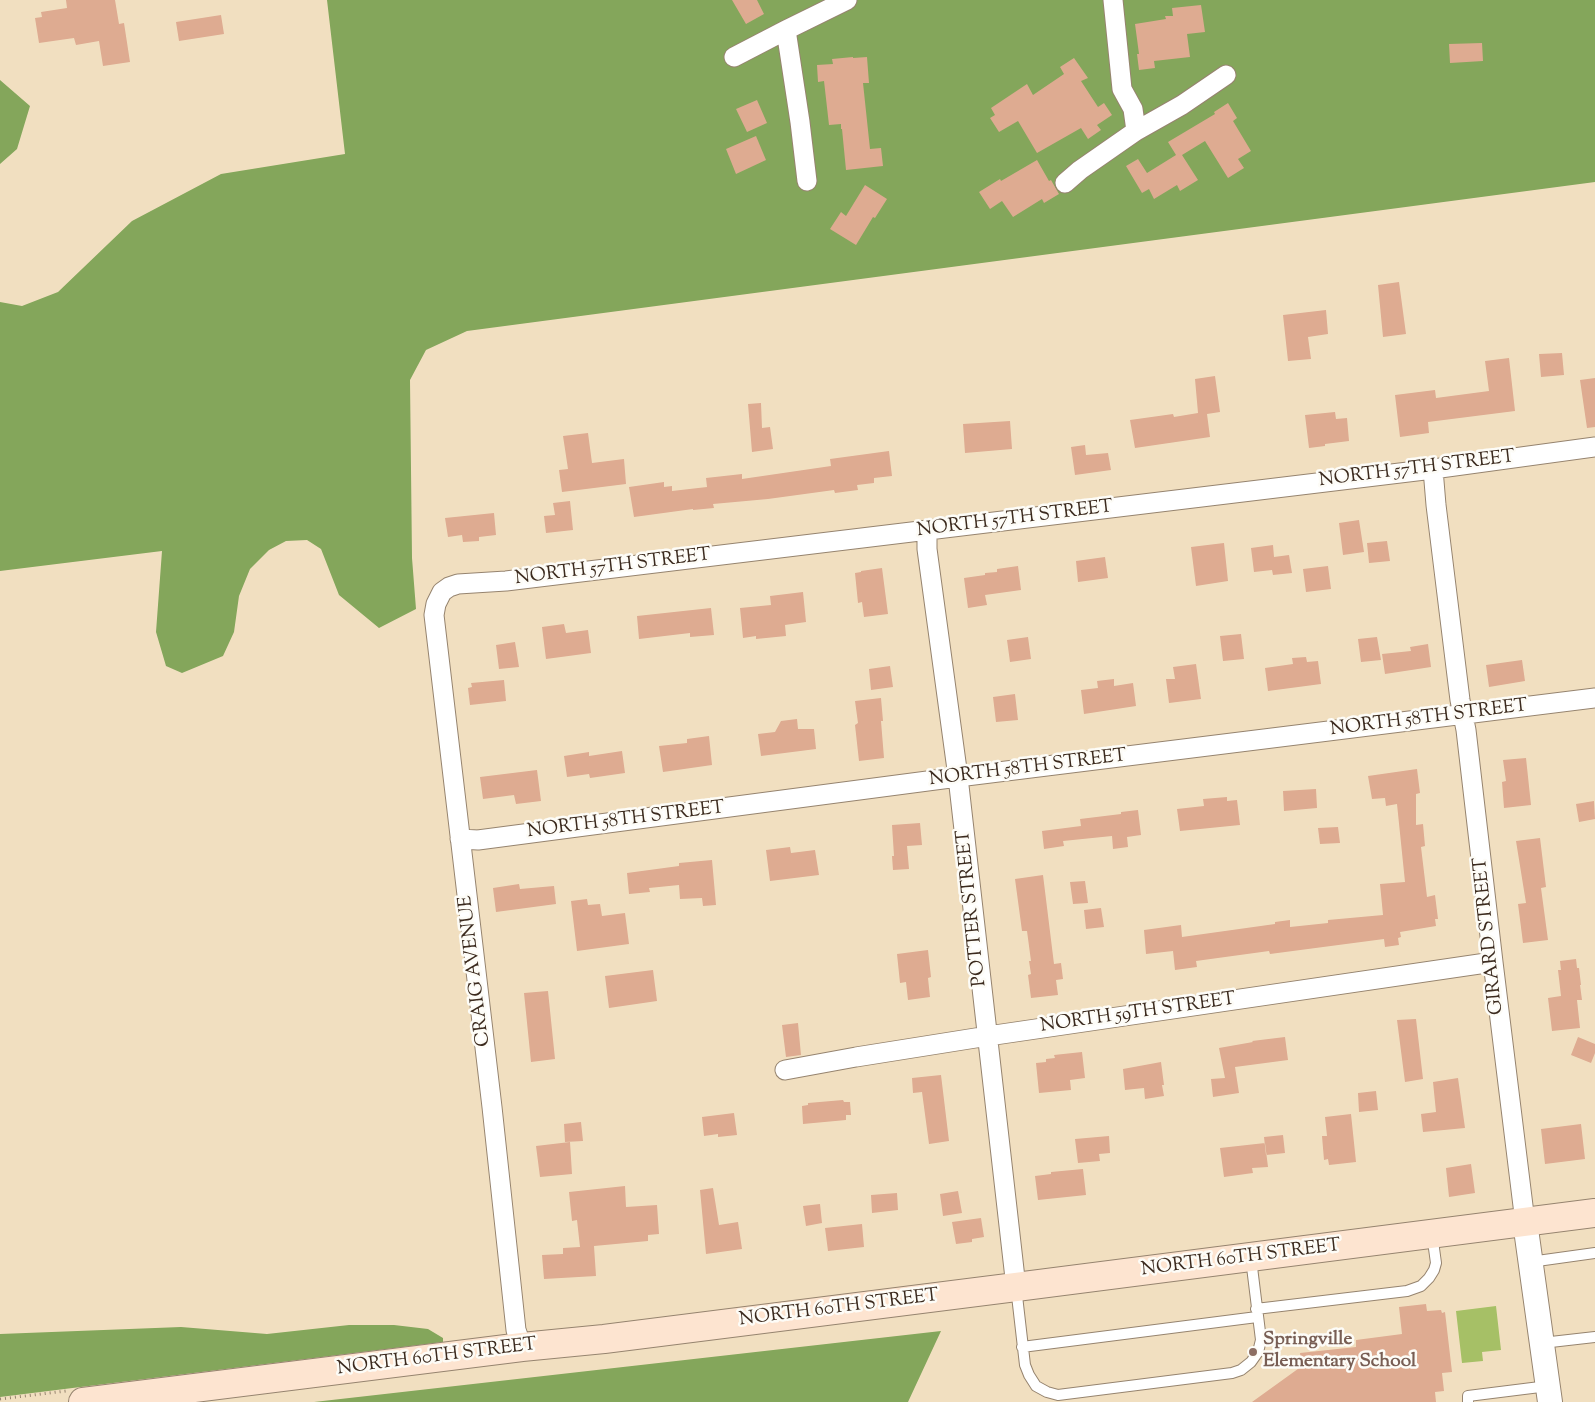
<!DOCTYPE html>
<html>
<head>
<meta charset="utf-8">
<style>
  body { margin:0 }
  canvas { display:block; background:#f1dfc0 }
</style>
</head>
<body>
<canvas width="1595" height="1402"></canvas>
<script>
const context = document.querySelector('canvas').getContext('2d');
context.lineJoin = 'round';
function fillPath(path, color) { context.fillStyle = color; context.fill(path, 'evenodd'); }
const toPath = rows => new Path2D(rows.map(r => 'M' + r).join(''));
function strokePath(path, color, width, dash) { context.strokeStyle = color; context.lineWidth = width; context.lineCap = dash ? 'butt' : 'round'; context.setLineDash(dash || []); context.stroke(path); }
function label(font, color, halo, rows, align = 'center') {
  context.font = font + ' "Sorts Mill Goudy",serif'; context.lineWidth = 5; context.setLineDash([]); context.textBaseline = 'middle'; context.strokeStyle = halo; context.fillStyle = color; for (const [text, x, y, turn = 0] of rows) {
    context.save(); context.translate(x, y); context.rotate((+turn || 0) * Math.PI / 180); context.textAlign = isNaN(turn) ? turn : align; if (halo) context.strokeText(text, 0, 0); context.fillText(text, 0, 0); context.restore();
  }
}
fillPath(toPath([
  [1496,1306,1501,1350,1482,1352,1483,1361,1462,1363,1456,1311]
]), '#a6c066');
fillPath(toPath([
  [327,0,1595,0,1595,182,467,331,426,350,410,380,412,558,416,609,379,628,339,595,321,549,307,540,286,541,269,550,250,569,239,596,234,632,223,656,182,673,166,666,156,632,162,551,0,571,0,302,22,306,58,292,132,221,221,174,345,154],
  [0,80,30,106,17,149,0,164],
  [349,1325,394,1325,428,1329,443,1338,443,1342,0,1397,0,1334,181,1327,267,1334],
  [941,1331,908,1402,314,1402]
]), '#84a65b');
fillPath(toPath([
  [66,0,115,0,119,24,124,23,130,62,103,66,99,41,76,45,74,38,39,43,35,18,42,17,41,12,67,8],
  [732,0,757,0,764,14,746,24],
  [1201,5,1205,32,1187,34,1190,57,1154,61,1155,68,1139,70,1137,54,1139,54,1135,24,1166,19,1165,16,1173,16,1172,8],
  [221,15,224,34,179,41,176,22],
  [1482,43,1483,61,1450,63,1449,44],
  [853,57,853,58,867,57,869,83,863,83,870,149,881,148,883,166,846,170,842,129,841,129,841,124,829,125,824,81,818,82,817,65,833,64,832,59],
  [1074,58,1088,78,1081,81,1098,107,1104,103,1112,115,1097,125,1101,130,1088,139,1081,128,1037,153,1018,121,999,132,990,118,995,115,991,108,1027,84,1033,95,1064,74,1060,67],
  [757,100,767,123,747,132,736,109],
  [1228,103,1237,118,1233,121,1251,151,1238,159,1244,168,1228,178,1205,141,1182,155,1198,180,1180,191,1177,185,1154,199,1149,189,1142,193,1126,166,1138,159,1147,173,1176,155,1168,142,1215,114,1214,112],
  [756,136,766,160,736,174,726,149],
  [1037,160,1049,181,1051,180,1059,194,1044,203,1042,199,1013,217,1002,201,990,209,979,192,1000,179,1001,181],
  [865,185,887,199,875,218,873,217,856,245,830,229,841,212,846,216],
  [1399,282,1406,334,1383,337,1378,285],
  [1326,310,1328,334,1308,337,1311,359,1288,361,1283,315],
  [1562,353,1564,375,1541,377,1539,354],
  [1509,358,1515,411,1428,422,1429,433,1400,437,1395,395,1435,390,1436,398,1489,391,1485,361],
  [1215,376,1220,412,1207,414,1210,437,1135,448,1130,420,1173,414,1174,417,1198,413,1195,379],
  [1595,378,1595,427,1587,428,1580,380],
  [761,403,762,428,770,427,773,449,752,452,748,404],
  [1335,412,1336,419,1347,418,1349,441,1325,444,1325,446,1309,448,1305,415],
  [1010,421,1012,449,965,453,963,424],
  [588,433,592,463,624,459,626,484,562,492,559,470,568,469,563,436],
  [1085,445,1086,455,1108,453,1111,470,1075,475,1071,447],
  [889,451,892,476,874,478,874,483,857,485,858,490,835,493,834,490,768,499,713,504,714,508,693,510,693,509,634,517,629,487,664,482,664,487,672,486,672,491,707,487,706,478,742,474,742,479,831,466,830,459],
  [570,501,573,530,546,533,544,516,555,515,553,503],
  [494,513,496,535,479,537,479,541,463,542,462,535,448,537,445,518],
  [1359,520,1364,552,1343,555,1339,523],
  [1387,541,1390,561,1369,563,1367,543],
  [1224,543,1228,581,1196,586,1191,547],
  [1273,545,1274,557,1289,555,1292,573,1273,575,1272,570,1254,572,1251,548],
  [1105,557,1108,578,1078,582,1076,561],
  [1018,566,1021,590,985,595,987,605,968,608,964,578,985,575,985,573,997,572,997,569],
  [1328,566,1331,589,1306,592,1303,569],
  [882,568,888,614,864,617,862,602,858,603,855,573,861,572,861,571],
  [803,592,806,622,785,625,786,636,756,639,756,636,743,638,740,608,771,605,770,596],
  [711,608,714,635,690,637,690,633,639,639,637,616],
  [564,624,566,633,588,630,591,653,546,659,542,627],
  [1241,634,1244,659,1223,661,1220,636],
  [1028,637,1031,659,1010,662,1007,640],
  [1377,637,1381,660,1361,662,1358,639],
  [515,642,519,667,499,669,496,645],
  [1428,644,1431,667,1385,674,1382,654,1411,651,1410,647],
  [1306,657,1307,662,1318,661,1321,684,1268,691,1265,668,1293,664,1292,658],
  [1522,660,1525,681,1489,687,1486,665],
  [1196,664,1201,699,1169,703,1166,679,1175,679,1173,667],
  [890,666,893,687,871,690,869,669],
  [1114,679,1114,686,1133,683,1136,706,1084,714,1081,690,1098,688,1097,681],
  [504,680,506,701,470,705,468,688,472,687,471,683],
  [1015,694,1018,720,996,722,993,697],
  [881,698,883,721,881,721,884,758,859,761,855,725,858,723,855,701],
  [797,719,798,729,814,729,816,749,761,756,758,734,775,732,781,721],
  [709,736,712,765,663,772,659,746,687,743,687,739],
  [622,751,625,773,590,778,589,774,567,777,564,756,589,752,589,756],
  [1526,758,1531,805,1504,808,1502,782,1506,781,1503,760],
  [1417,769,1420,793,1416,794,1416,825,1423,824,1425,846,1421,847,1427,897,1435,895,1438,919,1435,919,1436,926,1400,932,1401,937,1398,938,1399,945,1385,947,1384,939,1270,954,1269,951,1196,961,1197,967,1175,970,1173,951,1146,954,1144,930,1181,925,1182,937,1275,924,1275,922,1290,920,1290,927,1328,923,1328,920,1383,915,1380,884,1405,882,1397,804,1386,806,1385,798,1372,799,1368,776],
  [537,770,541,801,516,804,514,795,483,799,480,777],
  [1316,789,1317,808,1284,811,1283,791],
  [1227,797,1227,801,1237,800,1240,825,1180,831,1177,809,1204,806,1203,799],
  [1594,801,1595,819,1579,822,1576,804],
  [1138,810,1141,835,1127,837,1128,847,1113,849,1112,836,1063,841,1064,846,1044,849,1042,831,1081,826,1080,819,1121,814,1121,812],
  [920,823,922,845,907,846,909,869,893,870,892,856,894,856,892,825],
  [1338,827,1340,843,1320,844,1318,828],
  [1540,838,1546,887,1541,888,1548,940,1523,943,1518,904,1526,903,1516,841],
  [790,847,791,853,815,850,819,875,770,881,766,850],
  [712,860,716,905,703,906,702,898,680,899,679,885,649,888,650,892,629,894,627,873,679,866,679,863],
  [1043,875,1054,964,1061,963,1063,979,1056,980,1058,995,1031,998,1028,975,1031,974,1029,961,1031,961,1027,931,1022,931,1015,879],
  [1085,881,1088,903,1073,904,1070,882],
  [519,884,520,889,554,886,556,904,496,912,493,888],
  [587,899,588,905,600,904,602,916,625,913,629,944,577,951,571,901],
  [1101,908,1104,927,1086,929,1084,910],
  [928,950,931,977,928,978,930,997,908,1000,906,982,900,983,897,954],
  [1576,959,1577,968,1579,968,1581,985,1580,985,1582,1000,1577,1000,1580,1028,1552,1031,1548,998,1561,996,1558,970,1561,970,1560,961],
  [653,970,657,1001,609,1008,605,976],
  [548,991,555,1059,531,1062,524,993],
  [1416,1019,1423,1079,1405,1082,1397,1020],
  [798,1023,801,1055,786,1057,782,1025],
  [1285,1037,1288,1060,1235,1067,1239,1093,1213,1097,1211,1079,1225,1078,1219,1048,1253,1042,1252,1041],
  [1578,1037,1595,1044,1595,1053,1591,1063,1571,1055],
  [1082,1052,1085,1078,1070,1080,1071,1090,1039,1093,1036,1063,1046,1062,1046,1059,1055,1058,1054,1055],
  [1161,1062,1164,1085,1162,1085,1164,1096,1145,1099,1144,1088,1125,1090,1123,1069],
  [941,1075,949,1141,929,1144,922,1092,913,1093,912,1078],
  [1458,1078,1465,1128,1423,1132,1421,1114,1436,1112,1433,1082],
  [1376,1091,1378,1110,1359,1112,1358,1093],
  [843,1100,844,1102,850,1102,851,1115,846,1115,846,1120,803,1124,802,1106,808,1105,808,1103],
  [734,1113,737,1135,718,1137,718,1134,704,1136,702,1117],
  [1351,1114,1356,1162,1329,1165,1328,1159,1324,1160,1322,1136,1327,1136,1325,1117],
  [581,1122,583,1141,565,1142,564,1124],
  [1581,1124,1585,1159,1545,1164,1541,1129],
  [1283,1135,1285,1153,1266,1155,1264,1137],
  [1109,1136,1110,1153,1099,1154,1100,1161,1078,1163,1075,1139],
  [570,1142,572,1174,540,1177,536,1146],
  [1265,1143,1268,1167,1252,1168,1253,1173,1224,1177,1220,1148],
  [1471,1164,1475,1193,1449,1197,1446,1168],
  [1083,1169,1086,1195,1038,1200,1035,1176,1051,1174,1051,1172],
  [625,1186,626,1207,657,1205,659,1234,648,1235,648,1241,594,1246,596,1276,544,1279,542,1255,563,1254,563,1248,580,1247,577,1220,572,1221,569,1192],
  [713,1188,719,1225,738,1222,742,1249,706,1254,700,1190],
  [958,1191,962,1213,943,1216,940,1194],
  [897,1193,898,1210,872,1213,871,1195],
  [820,1204,822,1223,806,1226,803,1206],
  [981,1218,984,1237,972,1239,972,1242,956,1244,952,1222],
  [862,1224,864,1247,828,1251,825,1228],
  [1426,1304,1427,1311,1441,1310,1442,1313,1445,1312,1452,1372,1442,1373,1444,1391,1435,1392,1436,1402,1252,1402,1302,1366,1300,1353,1356,1347,1356,1340,1402,1334,1399,1307]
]), '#deab91');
const service = toPath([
  [1530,1262,1595,1253],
  [1016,1287,1025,1365,1029,1375,1036,1386,1047,1392,1058,1395,1232,1373,1241,1370,1251,1362,1258,1352,1261,1340,1251,1259],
  [1256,1309,1407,1291,1421,1286,1429,1278,1434,1270,1436,1263,1432,1234],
  [1542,1343,1595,1337],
  [1022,1347,1257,1317],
  [1468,1402,1468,1396,1548,1386]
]);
const minor = toPath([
  [1113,0,1122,89,1133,109,1136,131],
  [786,30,800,122,807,181],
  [734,57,786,30,847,0],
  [1065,183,1080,170,1136,131,1182,105,1226,75],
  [1433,469,1436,505,1460,700,1466,730,1493,962,1525,1222],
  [927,530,927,549,958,777,1016,1287],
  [460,839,478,840,958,777,1595,698],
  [785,1070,856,1057,988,1036,1493,962],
  [522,1347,516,1330,492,1107,434,615,436,604,442,592,449,587,458,584,506,581,1433,469,1595,447]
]);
const tertiary = toPath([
  [1525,1222,1550,1402]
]);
const secondary = toPath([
  [83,1402,522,1347,604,1339,1016,1287,1595,1213]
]);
strokePath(service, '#96846f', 12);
strokePath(minor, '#96846f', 21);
strokePath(tertiary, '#96846f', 26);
strokePath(secondary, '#96846f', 30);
strokePath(toPath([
  [0,1399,66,1391]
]), '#96846f', 3, [1, 4]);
strokePath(service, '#fff', 10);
strokePath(minor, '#fff', 19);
strokePath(tertiary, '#fff', 24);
strokePath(secondary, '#fde4d0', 28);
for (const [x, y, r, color] of [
  [1253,1352,5,"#8d6e63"]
]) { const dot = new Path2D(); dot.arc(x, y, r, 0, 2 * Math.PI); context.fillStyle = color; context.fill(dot); strokePath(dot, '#fdfcf7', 2); }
label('19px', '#3b2a1e', '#fdfcf7', [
  ["NORTH 57TH STREET",1417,470,-7],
  ["NORTH 57TH STREET",1015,520,-7],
  ["NORTH 57TH STREET",613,568,-7],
  ["NORTH 58TH STREET",1429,719,-7],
  ["NORTH 58TH STREET",1028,769,-7],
  ["NORTH 58TH STREET",626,821,-7],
  ["POTTER STREET",973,908,-96],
  ["GIRARD STREET",1490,936,-96],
  ["CRAIG AVENUE",476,971,-97],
  ["NORTH 59TH STREET",1138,1014,-8],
  ["NORTH 60TH STREET",1241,1259,-7],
  ["NORTH 60TH STREET",839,1309,-7],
  ["NORTH 60TH STREET",437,1358,-7]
]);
label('bold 19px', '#785e54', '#fdfcf7', [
  ["Springville",1263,1341],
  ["Elementary School",1263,1363]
], 'left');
</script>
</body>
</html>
